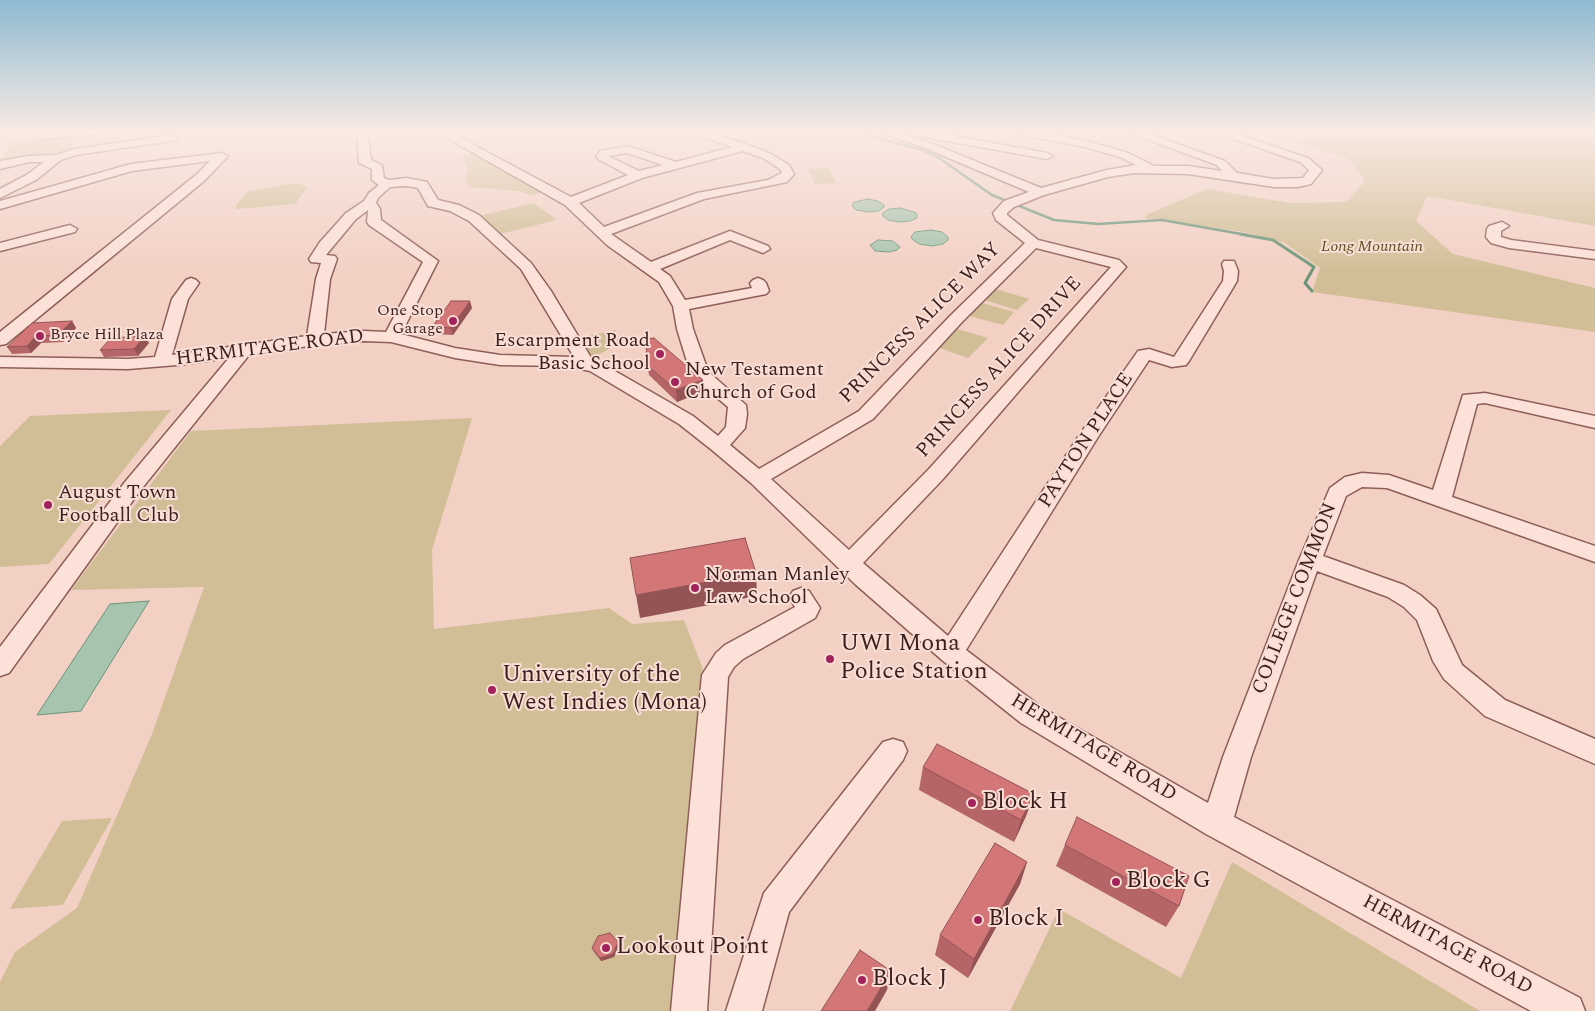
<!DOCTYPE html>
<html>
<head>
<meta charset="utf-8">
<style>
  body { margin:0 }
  canvas { display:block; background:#f2d0c4 }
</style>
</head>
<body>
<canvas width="1595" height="1011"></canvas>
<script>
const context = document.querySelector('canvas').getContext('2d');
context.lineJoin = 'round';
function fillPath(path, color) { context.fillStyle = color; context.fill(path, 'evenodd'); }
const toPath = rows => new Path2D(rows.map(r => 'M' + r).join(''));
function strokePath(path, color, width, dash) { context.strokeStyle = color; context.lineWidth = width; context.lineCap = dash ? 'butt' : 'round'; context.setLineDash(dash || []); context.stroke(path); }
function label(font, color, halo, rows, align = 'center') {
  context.font = font + ' Spectral,serif'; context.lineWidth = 4; context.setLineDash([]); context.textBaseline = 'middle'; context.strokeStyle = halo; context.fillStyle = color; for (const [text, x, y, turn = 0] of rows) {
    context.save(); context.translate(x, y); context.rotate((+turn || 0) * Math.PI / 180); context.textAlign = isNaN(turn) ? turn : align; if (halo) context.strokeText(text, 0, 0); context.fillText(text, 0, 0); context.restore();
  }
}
fillPath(toPath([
  [1261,131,1595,131,1595,226,1427,196,1416,221,1453,254,1595,288,1595,332,1312,292,1320,268,1285,243,1244,232,1145,218,1148,214,1207,189,1290,203,1346,202,1365,181,1349,159],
  [77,134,71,151,53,156,0,162,12,141],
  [474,153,479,157,543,192,531,195,518,191,471,187,465,181,468,171,462,156],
  [828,168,836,183,815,184,808,169],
  [288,184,301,184,307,188,295,204,236,209,236,205,249,191],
  [534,203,557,220,500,234,479,216],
  [993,288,1029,299,1017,310,981,299],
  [979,302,1014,312,1003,325,966,315],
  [954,328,988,338,968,358,934,346],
  [615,330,621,341,604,352,586,360,570,340],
  [171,410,49,564,0,567,0,446,30,416],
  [472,418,432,550,434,629,609,608,632,624,684,620,703,669,688,811,673,1011,0,1011,0,982,15,952,77,908,152,734,204,587,71,590,191,431],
  [112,818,63,905,10,909,62,821],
  [1232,862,1480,1011,1010,1011,1059,909,1181,978]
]), '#d1be96');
const water = toPath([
  [868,199,878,201,884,205,884,207,879,211,869,212,856,210,852,206,854,202,868,199],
  [900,208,914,212,917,214,917,218,910,221,899,222,888,220,883,216,883,213,889,209,900,208],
  [931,230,942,232,948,237,948,240,943,244,932,246,919,244,912,239,911,237,915,232,931,230],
  [878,240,893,241,900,247,897,250,889,252,875,251,870,245,878,240],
  [149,601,81,711,37,715,110,604,149,601]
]);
fillPath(water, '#a6c4ae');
strokePath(water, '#6b9478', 1);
strokePath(toPath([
  [853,131,922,150,939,158,992,195,1054,220,1098,224,1162,220,1247,235]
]), '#6b9478', 2.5);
strokePath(toPath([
  [1240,234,1273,240,1314,267,1305,283,1312,291]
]), '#6b9478', 3);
const minor = toPath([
  [59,131,104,131,99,134,45,139,40,136,45,133,59,131],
  [357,131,367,131,371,160,382,165,384,178,389,180,407,178,427,182,438,200,459,205,479,215,531,263,551,291,593,361,601,363,693,416,718,436,726,427,728,407,700,383,689,368,677,329,673,306,659,282,607,245,565,205,447,138,444,131,455,131,456,134,472,144,571,197,628,175,598,159,596,157,600,151,628,146,676,162,732,147,687,131,705,131,748,145,771,154,789,165,794,174,787,182,704,199,611,234,651,262,730,231,768,246,770,249,763,253,730,240,660,269,670,276,685,300,752,288,750,283,753,280,758,278,763,280,766,283,769,291,766,294,689,309,693,329,707,368,712,375,746,405,747,414,745,428,730,445,759,469,859,411,950,316,1025,243,996,220,993,213,1004,201,1029,192,925,148,877,131,894,131,933,144,1041,188,1107,170,1136,165,1120,157,1085,147,1019,134,1014,131,1038,131,1087,141,1128,153,1154,166,1188,166,1222,171,1217,165,1124,131,1141,131,1225,161,1237,173,1274,179,1303,178,1309,170,1300,162,1211,131,1228,131,1308,158,1322,170,1311,184,1298,187,1274,187,1188,174,1134,173,1108,177,1044,195,1014,207,1007,213,1007,215,1038,240,1119,260,1126,267,943,479,863,563,948,636,1078,437,1138,351,1149,349,1174,357,1223,281,1224,271,1222,264,1224,261,1234,261,1238,271,1237,281,1189,361,1186,365,1172,367,1149,360,1098,437,966,650,1041,707,1208,803,1223,757,1299,560,1330,488,1345,477,1362,473,1389,475,1433,490,1463,395,1485,393,1595,416,1595,428,1485,403,1477,404,1452,497,1595,546,1595,562,1387,488,1362,487,1346,496,1323,556,1404,585,1420,595,1436,609,1462,665,1505,700,1595,739,1595,764,1485,716,1444,679,1433,661,1417,620,1404,607,1388,597,1317,571,1251,757,1234,817,1580,998,1585,1011,1531,1011,1206,834,1021,723,942,660,855,584,751,483,712,450,679,424,590,371,566,366,500,365,455,358,391,342,364,341,315,345,249,355,139,492,9,673,0,676,0,647,125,482,229,358,177,365,128,369,0,367,0,357,128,359,155,357,172,299,186,280,191,278,196,280,199,283,188,299,172,355,307,336,316,279,321,263,311,262,309,259,320,242,346,213,364,201,369,193,379,185,372,180,372,169,359,163,357,131],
  [743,151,763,158,780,169,782,173,768,180,697,193,604,227,579,203,642,178,743,151],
  [627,153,663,165,639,171,608,156,627,153],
  [407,186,418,188,428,206,450,211,469,221,521,269,574,357,500,355,455,348,401,334,438,261,381,220,380,209,376,203,378,198,390,187,407,186],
  [368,210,367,222,369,225,423,262,386,332,364,331,324,334,330,279,337,259,335,256,326,255,356,219,368,210],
  [1036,248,1111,267,929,469,849,550,771,479,873,419,962,322,1036,248],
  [928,131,1047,153,1053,156,1047,159,924,137,919,134,920,132,928,131],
  [173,135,177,136,178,138,177,140,76,155,61,160,36,180,0,198,0,189,28,174,44,162,29,162,0,169,0,161,29,156,56,155,74,149,173,135],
  [222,153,228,156,204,181,6,344,0,345,0,332,196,175,210,161,132,171,0,209,0,201,131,164,222,153],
  [1502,222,1509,226,1501,231,1501,237,1511,240,1595,251,1595,259,1509,248,1491,243,1486,237,1487,229,1489,226,1502,222],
  [70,225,77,229,75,232,0,251,0,243,70,225],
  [801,588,809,591,820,608,815,618,743,659,734,667,728,677,707,1011,671,1011,702,675,716,653,725,645,795,607,789,597,793,591,801,588],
  [893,739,903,742,907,751,903,760,789,912,762,1011,726,1011,764,893,883,742,893,739]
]);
strokePath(minor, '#8e5e58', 3);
fillPath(minor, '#fbe1d8');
fillPath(toPath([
  [472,308,453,335,434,334,432,327],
  [72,321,76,328,63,342,41,343,31,353,12,354,7,347],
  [149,343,138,356,104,357,100,350],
  [647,365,704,391,677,402,649,375],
  [923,767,1034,794,1026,816,1014,842,919,790],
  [1065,845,1179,906,1166,927,1056,866],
  [1027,862,1020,884,968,978,935,955,940,935],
  [618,942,619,945,614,957,601,961,594,952,592,948]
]), '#b56567');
fillPath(toPath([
  [470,301,472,308,453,335,451,328],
  [72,321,76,328,63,342,58,335],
  [36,336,41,343,31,353,27,346],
  [145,336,149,343,138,356,134,349],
  [703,380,704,391,677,402,676,390],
  [756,573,757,596,640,618,636,595],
  [1034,794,1026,816,1014,842,1021,820],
  [1027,862,1020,884,968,978,974,959],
  [618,942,619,945,614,957,601,961,600,958],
  [891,971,887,990,875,1011,867,1011]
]), '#945354');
const building = toPath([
  [451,301,470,301,451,328,432,327,451,301],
  [72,321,58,335,36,336,27,346,7,347,32,323,72,321],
  [145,336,134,349,100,350,111,338,145,336],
  [654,338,703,380,676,390,647,365,646,339,654,338],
  [745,538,756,573,636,595,630,558,745,538],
  [937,744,1034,794,1021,820,923,767,937,744],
  [1077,817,1189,876,1179,906,1065,845,1077,817],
  [995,843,1027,862,974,959,940,935,995,843],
  [610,933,618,942,613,954,600,958,592,948,598,936,610,933],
  [860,950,891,971,867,1011,821,1011,860,950]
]);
fillPath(building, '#d37678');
strokePath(building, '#945354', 1);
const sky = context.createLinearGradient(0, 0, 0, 273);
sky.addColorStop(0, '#8dbad1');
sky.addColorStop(0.48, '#f9eae4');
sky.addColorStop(1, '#f9eae400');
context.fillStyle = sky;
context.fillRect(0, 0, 1595, 273);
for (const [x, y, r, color] of [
  [453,321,5,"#a2235b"],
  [40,336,5,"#a2235b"],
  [660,354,5,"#a2235b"],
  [675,382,5,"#a2235b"],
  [48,505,5,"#a2235b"],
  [695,588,5,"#a2235b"],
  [830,659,5,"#a2235b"],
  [492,690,5,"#a2235b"],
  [972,803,5,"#a2235b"],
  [1116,882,5,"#a2235b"],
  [978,920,5,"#a2235b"],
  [606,948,5,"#a2235b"],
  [862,980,5,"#a2235b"]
]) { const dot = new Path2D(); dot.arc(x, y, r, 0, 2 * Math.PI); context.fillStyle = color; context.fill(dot); strokePath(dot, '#f8ded4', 2); }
label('italic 16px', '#5b5122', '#f8ded4', [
  ["Long Mountain",1372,248]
]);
label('16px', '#3d1f1e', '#f8ded4', [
  ["One Stop",443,312],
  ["Garage",443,330],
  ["Bryce Hill Plaza",50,336,"left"]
], 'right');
label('20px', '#3d1f1e', '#f8ded4', [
  ["PRINCESS ALICE WAY",921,324,-45],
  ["HERMITAGE ROAD",270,349,-7],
  ["PRINCESS ALICE DRIVE",1000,368,-48],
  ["PAYTON PLACE",1087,441,-57],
  ["COLLEGE COMMON",1296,599,-69],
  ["HERMITAGE ROAD",1093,749,31],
  ["HERMITAGE ROAD",1447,946,28]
]);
label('20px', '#3d1f1e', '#f8ded4', [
  ["Escarpment Road",650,342,"right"],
  ["Basic School",650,365,"right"],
  ["New Testament",685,371],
  ["Church of God",685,394],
  ["August Town",58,494],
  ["Football Club",58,517],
  ["Norman Manley",705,576],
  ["Law School",705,599]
], 'left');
label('24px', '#3d1f1e', '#f8ded4', [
  ["UWI Mona",840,645],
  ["Police Station",840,673],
  ["University of the",502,676],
  ["West Indies (Mona)",502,704],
  ["Block H",982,803],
  ["Block G",1126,882],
  ["Block I",988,920],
  ["Lookout Point",616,948],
  ["Block J",872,980]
], 'left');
</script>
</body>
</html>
